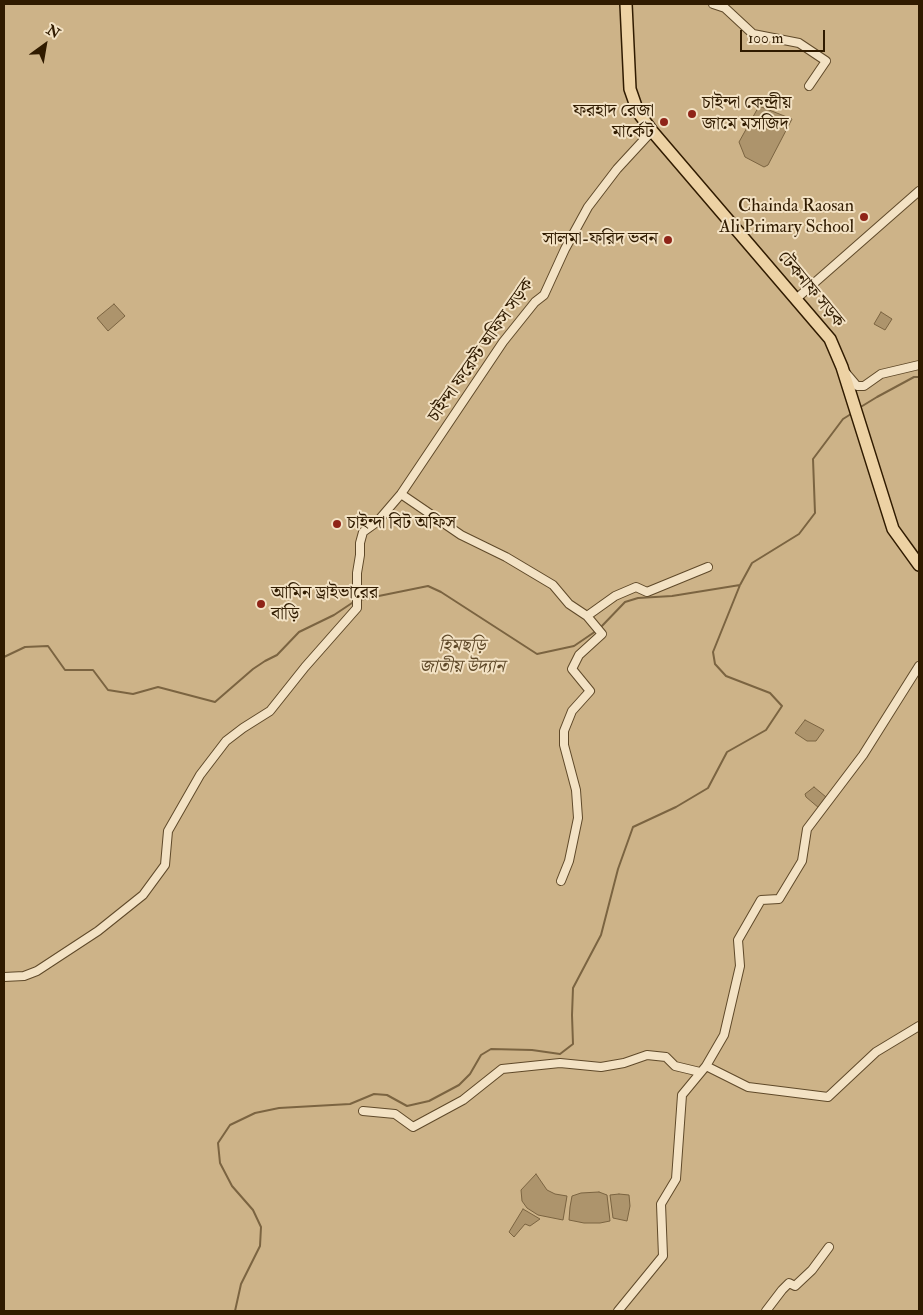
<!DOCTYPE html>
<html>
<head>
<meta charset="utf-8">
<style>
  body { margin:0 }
  #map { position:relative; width:923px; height:1315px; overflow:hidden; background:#edd2a4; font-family:"IM FELL Double Pica",serif }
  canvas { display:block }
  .frame { position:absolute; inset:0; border:5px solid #301b00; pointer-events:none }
  .north { position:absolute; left:20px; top:20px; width:50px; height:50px; -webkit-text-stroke:4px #f3e2c4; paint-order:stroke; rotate:32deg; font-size:14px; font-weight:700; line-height:20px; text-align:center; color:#301b00 }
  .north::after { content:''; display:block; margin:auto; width:18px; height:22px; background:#301b00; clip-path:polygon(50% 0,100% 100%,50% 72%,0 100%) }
  .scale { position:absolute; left:740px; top:30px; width:85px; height:22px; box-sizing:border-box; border:2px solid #301b00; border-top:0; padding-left:6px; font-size:15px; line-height:18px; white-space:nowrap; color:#301b00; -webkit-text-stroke:4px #f3e2c4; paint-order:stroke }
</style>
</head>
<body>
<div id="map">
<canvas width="923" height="1315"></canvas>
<div class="frame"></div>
<div class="north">N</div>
<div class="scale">100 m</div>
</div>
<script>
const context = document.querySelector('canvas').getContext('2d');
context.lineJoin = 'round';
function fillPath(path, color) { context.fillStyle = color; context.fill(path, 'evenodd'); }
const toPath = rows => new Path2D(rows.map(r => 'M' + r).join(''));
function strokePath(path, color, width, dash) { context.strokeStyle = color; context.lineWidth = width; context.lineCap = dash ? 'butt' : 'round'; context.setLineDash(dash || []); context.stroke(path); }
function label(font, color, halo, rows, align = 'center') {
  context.font = font + ' "IM FELL Double Pica","Noto Serif Bengali",serif'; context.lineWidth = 4; context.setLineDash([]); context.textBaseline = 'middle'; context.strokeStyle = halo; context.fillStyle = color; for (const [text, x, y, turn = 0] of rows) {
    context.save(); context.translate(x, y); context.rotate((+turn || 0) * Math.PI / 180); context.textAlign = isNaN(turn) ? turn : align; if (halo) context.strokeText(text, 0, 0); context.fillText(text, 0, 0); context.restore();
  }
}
fillPath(toPath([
  [4,4,919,4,919,1311,4,1311]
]), '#cdb388');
const water = toPath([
  [759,106,792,119,768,165,764,167,745,157,739,142,759,106],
  [114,304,125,316,108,331,97,318,114,304],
  [881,312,892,319,885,330,874,324,881,312],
  [805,720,824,730,816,741,807,741,795,733,805,720],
  [814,787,826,797,819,808,806,797,805,794,814,787],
  [536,1174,547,1190,555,1194,567,1196,563,1220,538,1215,527,1208,522,1201,521,1190,536,1174],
  [599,1192,607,1195,610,1221,600,1223,584,1223,569,1220,570,1207,572,1196,581,1193,599,1192],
  [619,1194,629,1195,630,1206,627,1221,613,1218,610,1195,619,1194],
  [523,1209,540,1219,530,1226,525,1224,514,1237,509,1232,523,1209]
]);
fillPath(water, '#ad946c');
strokePath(water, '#7b6441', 1);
strokePath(toPath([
  [859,408,877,397,914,377,919,377],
  [359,600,428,586,441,592,537,654,574,646,596,631],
  [4,617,4,621],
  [600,628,625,602,638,598,672,596,740,585],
  [4,657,25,647,48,646,65,670,93,670,108,690,133,694,158,687,215,702,253,669,265,661,277,655,299,632,334,615,355,601],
  [235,1311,241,1284,260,1246,261,1227,253,1210,232,1186,220,1163,218,1143,230,1125,255,1113,279,1108,350,1104,374,1094,387,1095,407,1106,429,1101,459,1085,470,1074,481,1055,491,1049,532,1050,560,1054,573,1044,572,1015,573,988,601,935,618,869,633,827,676,807,708,788,727,752,766,730,782,706,770,693,726,676,715,664,713,652,740,585,752,563,799,534,815,513,813,459,843,419,851,414]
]), '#7b6441', 2);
const minor = toPath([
  [713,4,725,8,753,34,799,43,826,61,809,86],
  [796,299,919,191],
  [846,373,857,386,864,386,881,374,919,365],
  [401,494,461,535,506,557,553,585,569,604,587,616,615,596,636,587,647,592,708,567],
  [561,881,569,861,578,818,576,790,564,745,564,731,572,711,590,691,572,669,579,655,602,634,587,616],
  [4,977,24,976,37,971,98,931,143,895,165,865,168,831,200,775,226,741,243,728,270,711,305,667,357,608,357,573,360,555,360,543,363,532,377,522,401,494,503,342,535,302,544,295,565,249,588,207,617,169,652,131],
  [706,1066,748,1087,828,1097,876,1052,919,1026],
  [363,1111,395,1114,413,1127,463,1100,502,1069,560,1063,601,1067,624,1063,647,1055,666,1057,675,1066,700,1072],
  [618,1311,663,1256,661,1204,676,1179,682,1095,706,1066,724,1035,740,966,738,940,761,900,779,899,802,861,807,829,863,755,919,666],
  [766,1311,782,1290,789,1283,795,1286,812,1270,829,1247]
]);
const highway = toPath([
  [626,4,630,89,638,112,652,131,830,339,842,367,893,529,919,565]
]);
strokePath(minor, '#5f4929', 10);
strokePath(highway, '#301b00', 14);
strokePath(minor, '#f3e2c4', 8);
strokePath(highway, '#edd2a4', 11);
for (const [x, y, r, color] of [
  [692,114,5,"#8f2418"],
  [664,122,5,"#8f2418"],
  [864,217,5,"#8f2418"],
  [668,240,5,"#8f2418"],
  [337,524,5,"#8f2418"],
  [261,604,5,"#8f2418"]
]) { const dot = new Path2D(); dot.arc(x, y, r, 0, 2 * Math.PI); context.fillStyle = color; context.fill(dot); strokePath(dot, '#f3e2c4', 2); }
label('18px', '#301b00', '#f3e2c4', [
  ["চাইন্দা কেন্দ্রীয়",702,104],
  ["জামে মসজিদ",702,125],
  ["ফরহাদ রেজা",654,112,"right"],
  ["মার্কেট",654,133,"right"],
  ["Chainda Raosan",854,207,"right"],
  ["Ali Primary School",854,228,"right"],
  ["সালমা-ফরিদ ভবন",658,240,"right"],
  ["চাইন্দা বিট অফিস",347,524],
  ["আমিন ড্রাইভারের",271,594],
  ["বাড়ি",271,615]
], 'left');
label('18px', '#301b00', '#f3e2c4', [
  ["টেকনাফ সড়ক",810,290,50],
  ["চাইন্দা ফরেস্ট অফিস সড়ক",482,351,-55]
]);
label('italic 18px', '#5f4929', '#f3e2c4', [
  ["হিমছড়ি",462,647],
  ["জাতীয় উদ্যান",462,668]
]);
</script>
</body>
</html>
